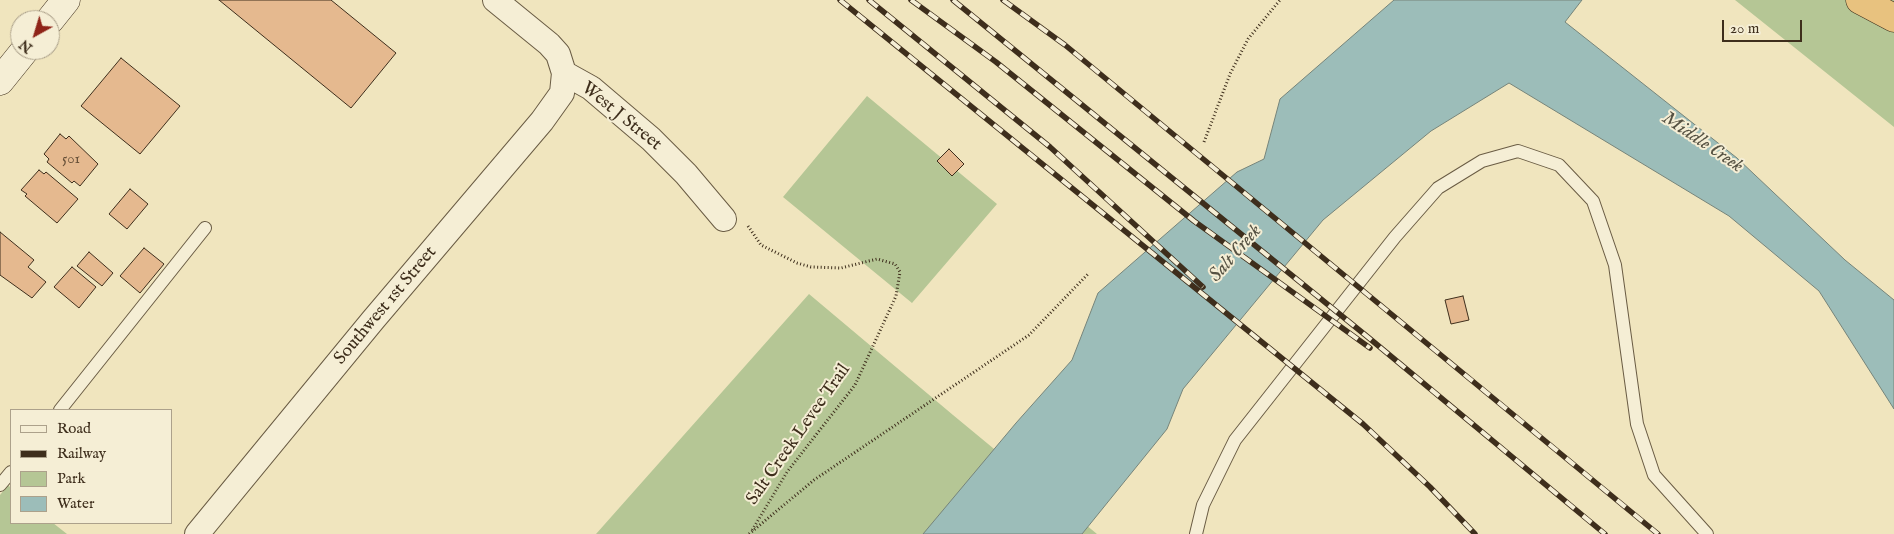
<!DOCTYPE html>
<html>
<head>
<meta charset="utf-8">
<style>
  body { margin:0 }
  #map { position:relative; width:1894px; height:534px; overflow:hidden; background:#f0e5be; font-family:"IM FELL English",serif }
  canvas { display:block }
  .legend { position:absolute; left:10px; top:409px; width:162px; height:115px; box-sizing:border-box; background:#f5eed5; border:1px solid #aca18b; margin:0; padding:6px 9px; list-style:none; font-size:15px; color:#3e2e1c }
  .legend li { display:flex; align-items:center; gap:10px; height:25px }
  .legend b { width:25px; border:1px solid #aca18b }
  .north { position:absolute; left:10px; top:10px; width:50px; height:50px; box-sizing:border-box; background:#f5eed5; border:1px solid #aca18b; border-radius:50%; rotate:219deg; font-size:14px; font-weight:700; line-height:20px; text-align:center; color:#3e2e1c }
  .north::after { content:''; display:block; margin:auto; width:18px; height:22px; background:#8f2418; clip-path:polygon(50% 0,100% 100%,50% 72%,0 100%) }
  .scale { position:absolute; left:1722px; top:20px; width:80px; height:22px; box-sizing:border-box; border:2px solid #3e2e1c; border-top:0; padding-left:6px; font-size:15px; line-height:18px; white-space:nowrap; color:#3e2e1c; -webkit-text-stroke:4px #f5eed5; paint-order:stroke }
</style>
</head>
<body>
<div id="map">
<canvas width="1894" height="534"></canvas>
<ul class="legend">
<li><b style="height:6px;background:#f5eed5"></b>Road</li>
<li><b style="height:6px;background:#3e2e1c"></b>Railway</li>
<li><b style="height:14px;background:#b5c695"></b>Park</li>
<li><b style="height:14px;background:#9cbdb9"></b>Water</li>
</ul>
<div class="north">N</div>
<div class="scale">20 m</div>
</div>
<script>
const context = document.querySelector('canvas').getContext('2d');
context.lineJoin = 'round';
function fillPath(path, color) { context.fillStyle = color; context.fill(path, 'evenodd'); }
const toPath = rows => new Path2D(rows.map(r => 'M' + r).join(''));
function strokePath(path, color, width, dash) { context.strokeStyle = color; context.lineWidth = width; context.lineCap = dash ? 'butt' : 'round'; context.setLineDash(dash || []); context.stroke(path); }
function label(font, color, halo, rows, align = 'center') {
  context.font = font + ' "IM FELL English",serif'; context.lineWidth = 4; context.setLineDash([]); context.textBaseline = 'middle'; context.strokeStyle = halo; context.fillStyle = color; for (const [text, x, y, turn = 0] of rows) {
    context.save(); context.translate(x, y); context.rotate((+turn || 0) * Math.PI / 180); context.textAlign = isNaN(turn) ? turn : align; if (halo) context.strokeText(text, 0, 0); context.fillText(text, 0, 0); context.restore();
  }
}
fillPath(toPath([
  [1735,0,1894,0,1894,127],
  [867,96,997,204,912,303,783,197],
  [809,294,953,415,1097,534,596,534],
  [8,485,11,488,11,523,53,523,67,534,0,534,0,495]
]), '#b5c695');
const water = toPath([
  [1394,0,1582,0,1565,22,1737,158,1845,260,1894,300,1894,409,1819,291,1729,216,1509,83,1431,131,1323,220,1183,389,1167,429,1082,534,923,534,1016,423,1072,360,1098,293,1237,172,1264,159,1280,99,1394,0]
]);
fillPath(water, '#9cbdb9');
strokePath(water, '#76847a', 1);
const building = toPath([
  [219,0,331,0,396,53,351,108,219,0],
  [121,58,180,106,140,154,81,106,121,58],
  [60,134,66,139,69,136,98,164,80,186,74,181,72,183,47,162,49,159,44,154,60,134],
  [949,149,964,164,952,176,937,161,949,149],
  [39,170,44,174,46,172,78,199,57,223,25,196,27,194,21,190,39,170],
  [130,189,148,204,127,229,109,214,130,189],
  [0,232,34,260,28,267,46,282,32,298,0,275,0,232],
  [144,248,164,264,140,293,120,276,144,248],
  [89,252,113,273,102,286,77,266,89,252],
  [72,267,96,287,79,308,54,287,72,267],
  [1463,296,1469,320,1451,324,1445,300,1463,296]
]);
fillPath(building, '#e5b98f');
strokePath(building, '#3e2e1c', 1);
const lane = toPath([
  [60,410,205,228],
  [0,485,11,472],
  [1196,534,1203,505,1235,440,1395,237,1438,188,1482,161,1518,151,1559,165,1593,201,1615,265,1637,424,1654,475,1707,534]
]);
const street = toPath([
  [495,0,549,44,558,54,564,73,591,88,651,139,686,174,724,219],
  [197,534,373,320,542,121,562,93,564,73]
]);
const secondary = toPath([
  [50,20,66,0],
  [0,81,25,50]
]);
const highway = toPath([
  [1860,0,1894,18]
]);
strokePath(lane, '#6a5c44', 14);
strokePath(street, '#6a5c44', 26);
strokePath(secondary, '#3e2e1c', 29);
strokePath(highway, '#3e2e1c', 29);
strokePath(toPath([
  [1204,142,1230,74,1248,39,1280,0],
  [748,226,761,245,797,263,811,267,841,268,877,259,895,264,900,272,896,296,855,385,787,472,751,532],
  [749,534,814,480,1029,335,1089,273]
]), '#3e2e1c', 3, [1, 2.5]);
strokePath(lane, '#f5eed5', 12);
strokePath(street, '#f5eed5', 24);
strokePath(secondary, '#f5eed5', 28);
strokePath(highway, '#e8c27f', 28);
const rail = toPath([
  [840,0,1363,424,1430,487,1475,534],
  [869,0,1050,147,1203,287],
  [911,0,996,62,1194,221,1370,348],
  [953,0,1369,338,1605,534],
  [1003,0,1065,45,1658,534]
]);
strokePath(rail, '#3e2e1c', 5.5);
strokePath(rail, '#f5eed5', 4, [11]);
label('15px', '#685139', null, [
  ["501",71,160]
]);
label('18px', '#3e2e1c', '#f5eed5', [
  ["West J Street",621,117,39],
  ["Southwest 1st Street",386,306,-50],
  ["Salt Creek Levee Trail",799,435,-55]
]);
label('italic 19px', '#565243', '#f5eed5', [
  ["Middle Creek",1702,143,34],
  ["Salt Creek",1236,254,-49]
]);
</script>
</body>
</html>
